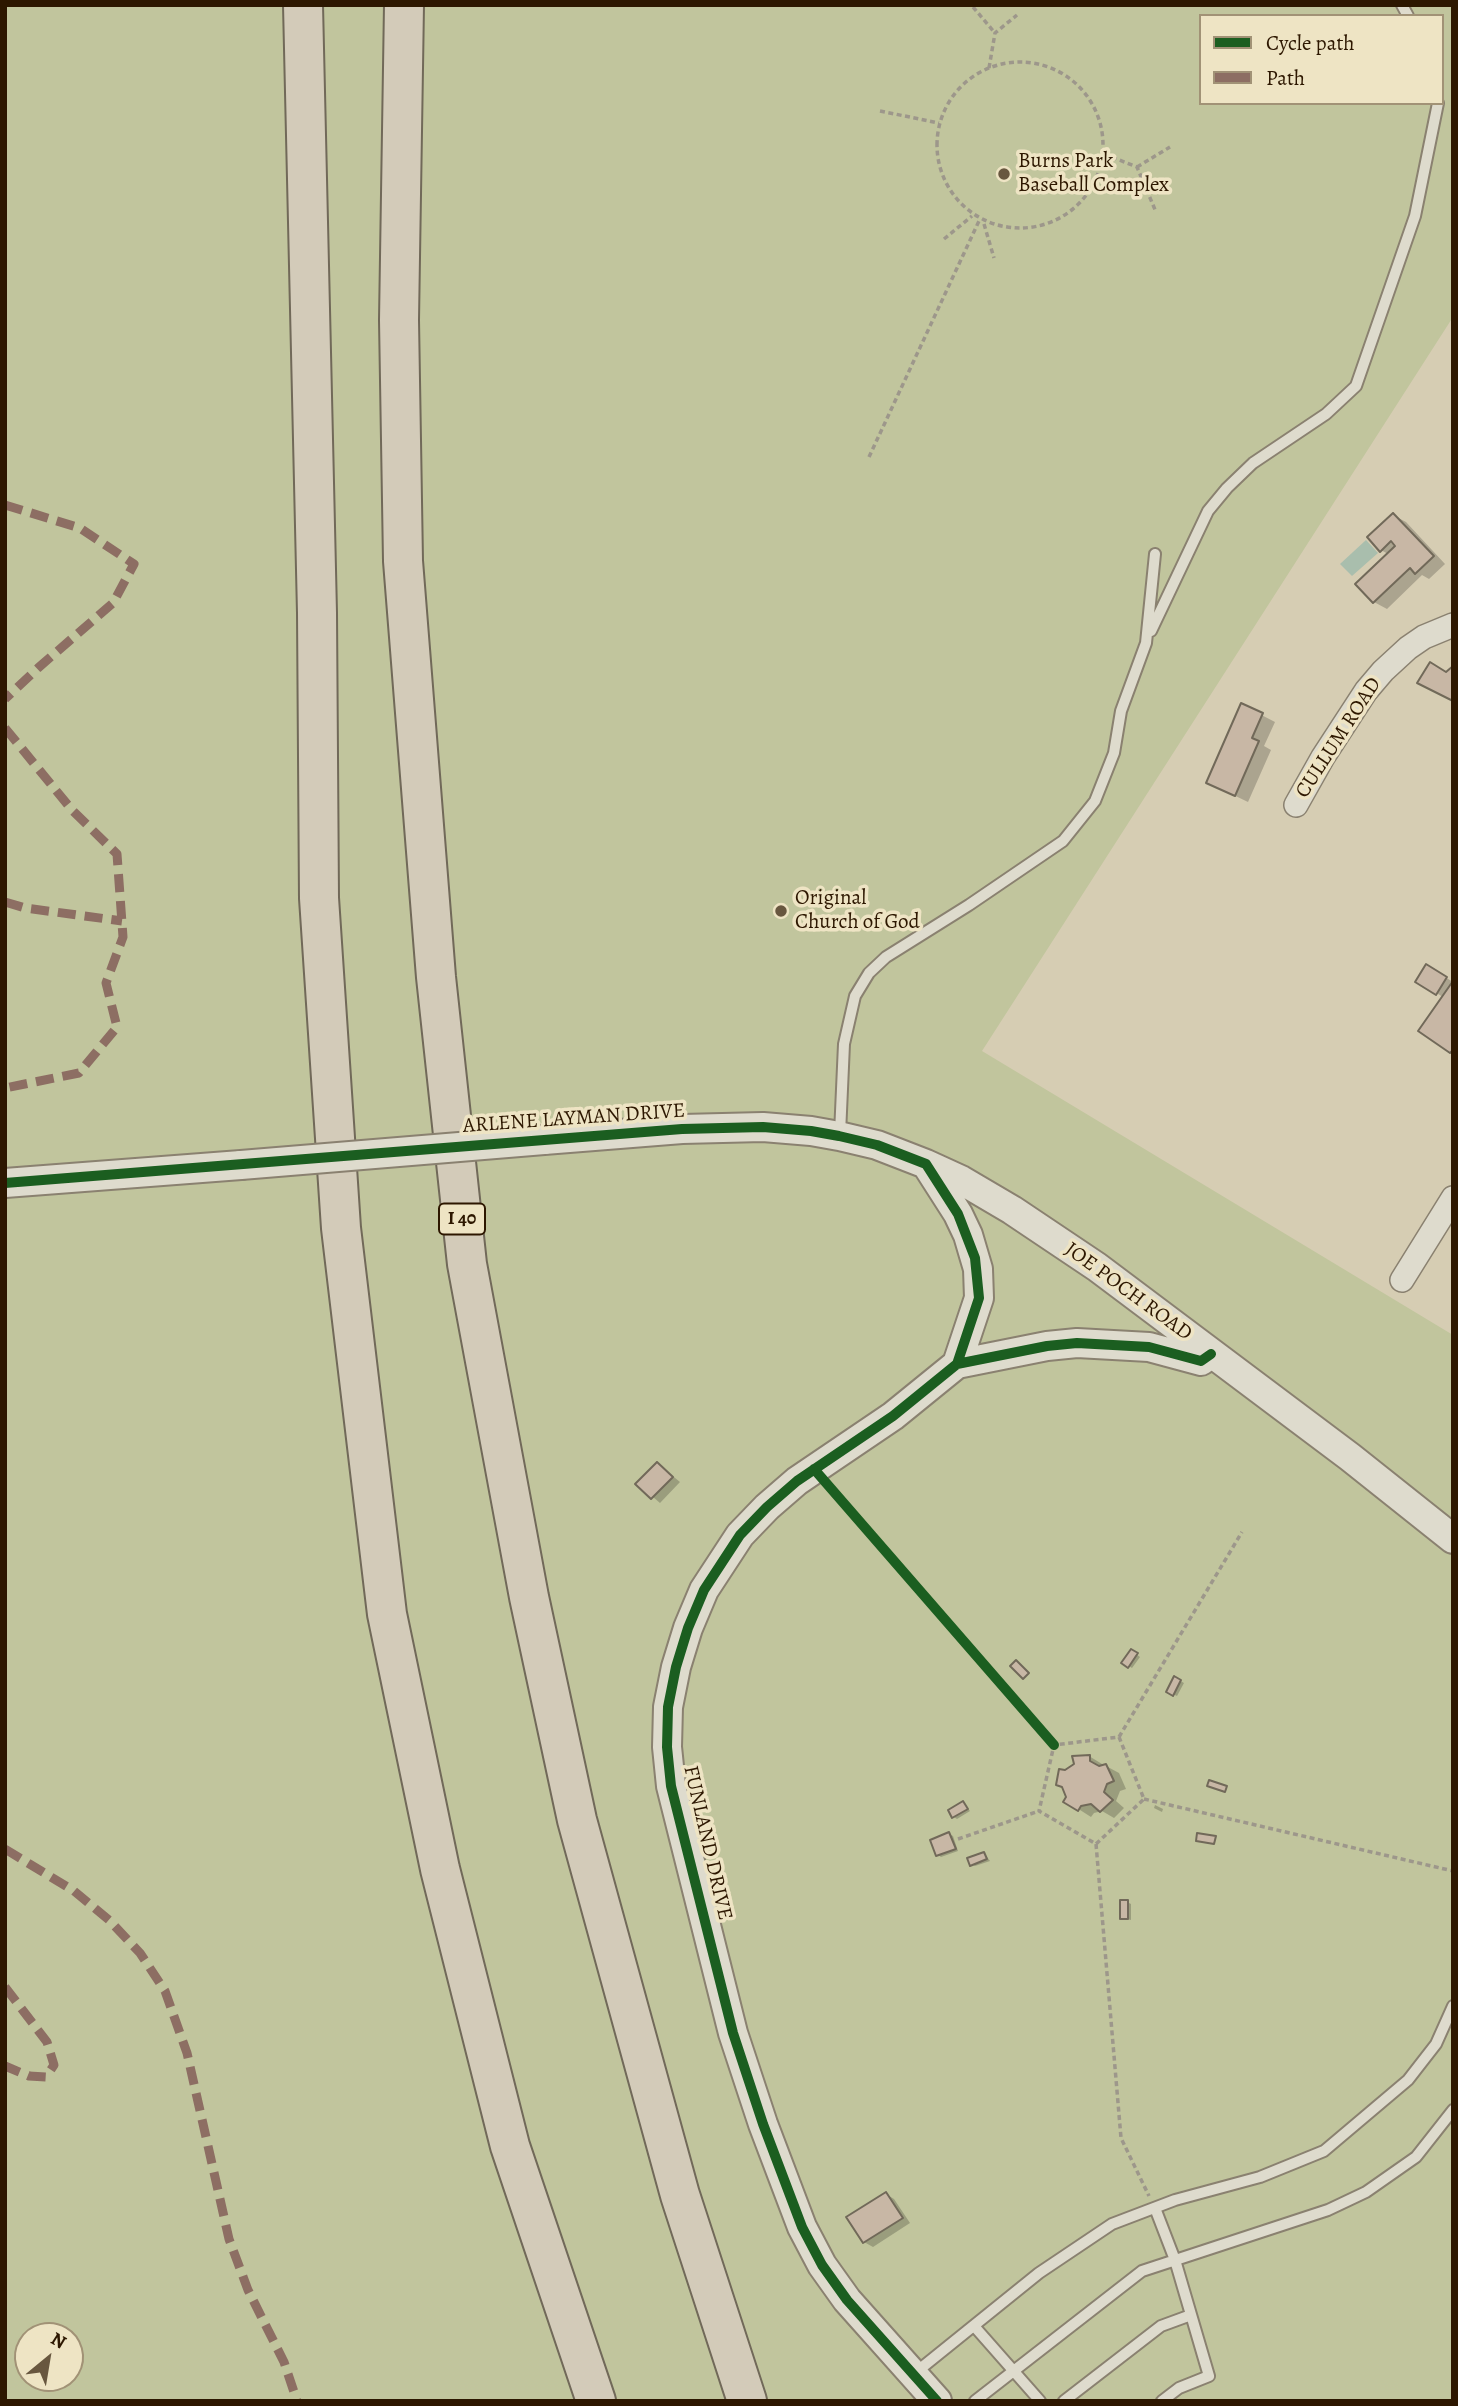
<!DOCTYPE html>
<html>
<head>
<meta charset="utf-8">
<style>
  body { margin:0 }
  #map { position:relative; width:1458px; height:2406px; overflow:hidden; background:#d6cdb3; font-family:Alegreya,serif }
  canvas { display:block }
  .frame { position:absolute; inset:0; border:7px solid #2d1700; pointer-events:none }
  .legend { position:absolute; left:1199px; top:14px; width:245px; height:91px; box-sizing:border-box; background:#eee4c4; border:2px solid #a19276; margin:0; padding:9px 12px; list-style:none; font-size:21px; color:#2d1700 }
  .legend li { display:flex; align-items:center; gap:14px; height:35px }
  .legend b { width:35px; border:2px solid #a19276 }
  .north { position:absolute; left:14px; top:2322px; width:70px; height:70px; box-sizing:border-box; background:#eee4c4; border:2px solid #a19276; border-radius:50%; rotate:30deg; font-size:19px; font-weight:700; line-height:28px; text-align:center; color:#2d1700 }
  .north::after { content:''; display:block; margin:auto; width:24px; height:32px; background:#68573f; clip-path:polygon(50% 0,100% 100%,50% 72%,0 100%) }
</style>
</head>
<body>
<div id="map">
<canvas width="1458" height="2406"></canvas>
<div class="frame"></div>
<ul class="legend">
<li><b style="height:9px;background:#1b5e20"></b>Cycle path</li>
<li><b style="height:9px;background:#8d6e63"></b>Path</li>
</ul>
<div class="north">N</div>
</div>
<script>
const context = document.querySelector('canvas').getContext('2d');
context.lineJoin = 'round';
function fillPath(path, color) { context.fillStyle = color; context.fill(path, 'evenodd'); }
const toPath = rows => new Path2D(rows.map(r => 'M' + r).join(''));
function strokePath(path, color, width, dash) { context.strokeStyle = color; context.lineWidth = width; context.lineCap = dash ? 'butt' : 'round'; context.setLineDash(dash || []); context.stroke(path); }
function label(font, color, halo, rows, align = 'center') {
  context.font = font + ' Alegreya,serif'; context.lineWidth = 7; context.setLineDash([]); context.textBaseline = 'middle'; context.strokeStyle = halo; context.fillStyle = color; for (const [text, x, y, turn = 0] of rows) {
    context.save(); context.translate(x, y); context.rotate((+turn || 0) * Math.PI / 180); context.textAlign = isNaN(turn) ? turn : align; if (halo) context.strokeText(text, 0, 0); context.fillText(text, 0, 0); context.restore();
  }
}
fillPath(toPath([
  [5,5,1453,5,1453,317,982,1051,1453,1335,1453,2401,5,2401],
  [1201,16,1442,16,1442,103,1201,103],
  [28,2336,70,2336,70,2378,28,2378]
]), '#c1c59d');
fillPath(toPath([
  [1366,540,1378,553,1352,576,1340,564]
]), '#a9bead');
fillPath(toPath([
  [1393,515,1406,522,1445,564,1429,579,1422,575,1387,609,1374,602,1388,554,1381,550],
  [1242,705,1275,722,1264,746,1271,750,1248,802,1221,789],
  [1427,966,1453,982,1453,1053,1420,1030,1443,997,1417,981],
  [658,1464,680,1482,660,1503,638,1484],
  [1132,1651,1140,1657,1132,1668,1124,1663],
  [1175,1678,1184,1683,1177,1696,1169,1692],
  [1089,1756,1102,1764,1102,1767,1106,1766,1119,1773,1126,1789,1120,1791,1116,1801,1124,1808,1114,1818,1102,1811,1094,1813,1091,1817,1066,1801,1068,1797,1066,1772],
  [963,1803,970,1811,957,1819,954,1817],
  [1155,1805,1163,1809,1162,1812,1154,1808],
  [949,1834,953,1836,958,1851,941,1857,938,1855],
  [984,1853,990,1861,975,1866,972,1864],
  [1127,1902,1131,1904,1131,1920,1122,1918],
  [886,2194,894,2199,910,2223,873,2247,864,2242]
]), '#0003');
const building = toPath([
  [1393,513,1434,556,1415,574,1410,568,1373,603,1355,584,1395,546,1391,541,1380,552,1367,537,1393,513],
  [1430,662,1446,672,1453,666,1453,701,1417,683,1430,662],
  [1241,703,1263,713,1252,738,1259,741,1235,796,1206,783,1241,703],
  [1426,964,1447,977,1436,995,1415,982,1426,964],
  [1453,981,1453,1050,1450,1053,1418,1031,1453,981],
  [657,1462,673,1477,651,1499,635,1484,657,1462],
  [1131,1649,1138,1653,1128,1668,1121,1663,1131,1649],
  [1016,1660,1029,1673,1023,1679,1010,1666,1016,1660],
  [1174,1676,1181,1680,1173,1696,1166,1692,1174,1676],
  [1090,1755,1090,1761,1099,1766,1106,1764,1114,1781,1107,1784,1104,1792,1113,1800,1100,1812,1091,1804,1081,1806,1078,1811,1063,1802,1066,1797,1062,1787,1056,1785,1059,1769,1065,1770,1074,1764,1072,1756,1090,1755],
  [1209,1780,1227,1786,1225,1792,1207,1786,1209,1780],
  [963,1801,968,1809,952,1818,948,1810,963,1801],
  [949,1832,956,1849,936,1856,930,1840,949,1832],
  [1197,1833,1216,1836,1214,1844,1196,1841,1197,1833],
  [984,1852,987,1859,970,1866,967,1858,984,1852],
  [1120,1900,1128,1900,1128,1919,1120,1919,1120,1900],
  [886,2192,903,2218,863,2243,846,2217,886,2192]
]);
fillPath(building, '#c8b7a5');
strokePath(building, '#716959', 2);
const service = toPath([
  [1402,5,1408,16],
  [1151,631,1208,511,1227,488,1253,463,1326,414,1356,386,1415,216,1438,103],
  [840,1134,844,1044,855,996,869,973,886,957,969,905,1063,841,1095,801,1114,753,1121,711,1146,643,1155,554],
  [1155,2208,1175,2260,1209,2376,1179,2388,1162,2401],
  [974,2326,1040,2401],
  [915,2373,1039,2273,1112,2224,1175,2200,1260,2177,1324,2151,1408,2080,1436,2044,1453,2006],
  [975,2401,1142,2271,1328,2210,1366,2192,1416,2157,1453,2110],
  [1064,2401,1161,2326,1191,2315]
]);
const minor = toPath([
  [1296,805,1323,757,1366,691,1383,671,1408,648,1424,637,1453,625],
  [1402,1280,1453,1198]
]);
const tertiary = toPath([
  [544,1140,682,1129,763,1127,811,1131,839,1136,877,1145,926,1164,958,1214,968,1235,978,1269,979,1298,957,1364],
  [926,1164,961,1180,1012,1210,1097,1267,1350,1457,1453,1539],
  [5,1183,241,1165],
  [937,2401,847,2300,822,2265,802,2227,763,2124,733,2033,671,1786,667,1747,668,1707,676,1667,688,1628,704,1590,740,1535,767,1507,797,1481,893,1416,957,1364,1047,1346,1077,1343,1149,1347,1201,1361,1211,1354]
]);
const motorway = toPath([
  [303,5,317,613,319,898,341,1228,387,1614,440,1869,510,2146,596,2401],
  [404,5,399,320,403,561,436,977,467,1264,529,1597,577,1820,680,2195,747,2401]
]);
strokePath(service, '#8a8170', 14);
strokePath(minor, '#8a8170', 26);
strokePath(tertiary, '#8a8170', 32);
strokePath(motorway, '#716959', 42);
strokePath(toPath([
  [973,7,995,33],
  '937 145a83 83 0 1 1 166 0a83 83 0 1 1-166 0Z',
  [989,68,995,33,1017,15],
  [880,111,939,123],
  [1104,154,1137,167,1156,212],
  [1137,167,1170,147],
  [984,224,994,258],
  [944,239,972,216],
  [869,457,979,221],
  [1119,1737,1144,1799,1096,1844,1039,1811,1054,1745,1119,1737],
  [1119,1737,1242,1532],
  [1144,1799,1453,1871],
  [958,1839,1039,1811],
  [1096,1844,1121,2138,1149,2196]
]), '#9d978b', 3.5, [5, 3.5]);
strokePath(service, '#dedbcd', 10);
strokePath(minor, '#dedbcd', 23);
strokePath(tertiary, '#dedbcd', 28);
strokePath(motorway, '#d3cbb9', 38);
const tertiaryBridge = toPath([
  [241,1165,544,1140]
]);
strokePath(tertiaryBridge, '#8a8170', 32, []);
strokePath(tertiaryBridge, '#dedbcd', 28);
strokePath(toPath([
  [5,505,80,528,134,564,113,603,38,668,5,699],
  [5,728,72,810,117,854,123,937,106,983,117,1027,79,1073,5,1088],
  [5,902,25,908,122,921],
  [5,1849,74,1891,109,1920,140,1953,165,1991,187,2053,229,2239,248,2290,284,2362,297,2401],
  [5,1987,47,2042,54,2065,46,2077,29,2076,5,2066]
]), '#8d6e63', 9, [18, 9]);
strokePath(toPath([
  [5,1183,682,1129,763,1127,811,1131,839,1136,877,1145,926,1164,958,1214,975,1258,979,1298,957,1364],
  [814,1469,1054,1745],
  [937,2401,847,2300,822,2265,802,2227,763,2124,733,2033,671,1786,667,1747,668,1707,676,1667,688,1628,704,1590,740,1535,767,1507,797,1481,893,1416,957,1364,1047,1346,1077,1343,1149,1347,1201,1361,1211,1354]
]), '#1b5e20', 10);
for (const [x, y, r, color] of [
  [1004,174,7,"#68573f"],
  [781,911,7,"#68573f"]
]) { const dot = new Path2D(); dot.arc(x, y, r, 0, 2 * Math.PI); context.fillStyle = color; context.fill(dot); strokePath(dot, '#eee4c4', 2.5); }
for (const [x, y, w] of [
  [462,1219,46]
]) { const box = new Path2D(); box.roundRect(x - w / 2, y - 15.5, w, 31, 5); context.fillStyle = '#eee4c4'; context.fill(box); strokePath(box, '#2d1700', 2); }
label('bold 19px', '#2d1700', null, [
  ["I 40",462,1219]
]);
label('21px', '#2d1700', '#eee4c4', [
  ["Burns Park",1018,162],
  ["Baseball Complex",1018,186],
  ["Original",795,899],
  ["Church of God",795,923]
], 'left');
label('21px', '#2d1700', '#eee4c4', [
  ["CULLUM ROAD",1339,738,-57],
  ["ARLENE LAYMAN DRIVE",574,1119,-4],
  ["JOE POCH ROAD",1128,1292,36],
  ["FUNLAND DRIVE",707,1843,77]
]);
</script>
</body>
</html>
